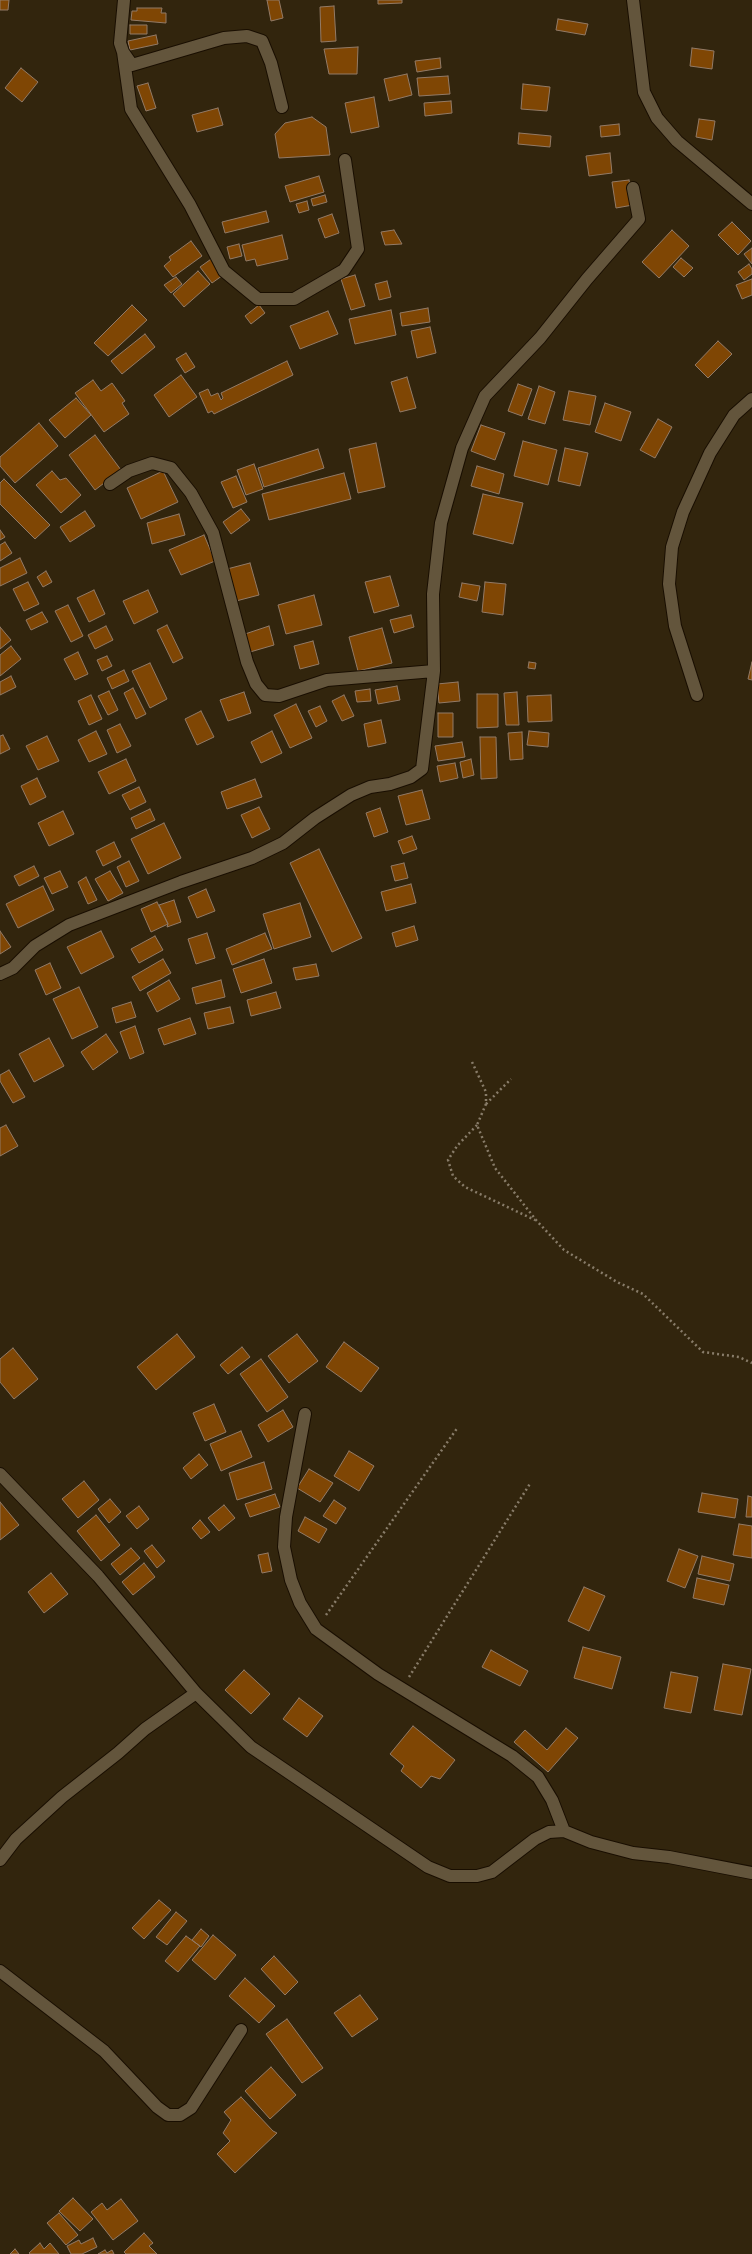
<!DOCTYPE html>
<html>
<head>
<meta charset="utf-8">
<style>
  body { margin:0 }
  canvas { display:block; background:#32250d }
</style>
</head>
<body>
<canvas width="752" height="2254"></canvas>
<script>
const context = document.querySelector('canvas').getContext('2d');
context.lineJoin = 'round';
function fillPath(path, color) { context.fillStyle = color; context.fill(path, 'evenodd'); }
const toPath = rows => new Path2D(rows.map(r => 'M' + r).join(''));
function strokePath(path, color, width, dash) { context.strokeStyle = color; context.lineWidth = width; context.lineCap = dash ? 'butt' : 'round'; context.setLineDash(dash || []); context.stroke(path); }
const building = toPath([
  [0,0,9,0,8,10,0,10,0,0],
  [267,0,279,0,283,18,271,21,267,0],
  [378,0,402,0,402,3,378,4,378,0],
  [334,6,336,41,321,42,320,7,334,6],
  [137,8,162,8,161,13,166,13,166,23,131,20,132,11,137,11,137,8],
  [558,19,588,24,585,35,556,30,558,19],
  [130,25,147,25,147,34,130,34,130,25],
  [156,35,158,44,130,50,128,41,156,35],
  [358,47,357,74,329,74,324,49,358,47],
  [692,48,714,51,712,69,690,66,692,48],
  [440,58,441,68,417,72,415,61,440,58],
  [21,68,38,82,22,102,5,88,21,68],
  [407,74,412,95,389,101,384,79,407,74],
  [448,76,450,94,419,96,417,78,448,76],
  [148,83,156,108,146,111,137,86,148,83],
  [523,84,550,87,547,111,521,109,523,84],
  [374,97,379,127,351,133,345,103,374,97],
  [451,101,452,113,425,116,424,103,451,101],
  [218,108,223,125,197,132,192,115,218,108],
  [312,117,326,127,330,155,279,158,275,134,285,123,312,117],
  [699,119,715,121,712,140,696,137,699,119],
  [619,124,620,135,601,137,600,126,619,124],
  [519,133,551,136,550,147,518,144,519,133],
  [610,153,612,173,589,176,586,156,610,153],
  [319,176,324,192,290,202,285,186,319,176],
  [629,180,633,205,616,208,612,182,629,180],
  [325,195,327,202,313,206,311,199,325,195],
  [307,201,309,210,299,213,296,204,307,201],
  [266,211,269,222,225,233,222,222,266,211],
  [332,214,339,233,325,238,318,219,332,214],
  [732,222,751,241,738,255,718,235,732,222],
  [394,230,402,244,385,245,381,232,394,230],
  [672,230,689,246,659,278,642,262,672,230],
  [282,235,288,259,257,266,255,259,246,261,242,245,282,235],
  [191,241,202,256,173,277,164,266,171,260,169,257,191,241],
  [239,244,242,256,230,259,227,247,239,244],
  [752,248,752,264,744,254,752,248],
  [214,257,226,273,212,283,200,267,214,257],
  [681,258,693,268,684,277,673,267,681,258],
  [749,264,752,269,752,274,744,280,738,272,749,264],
  [198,271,210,284,184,307,173,294,198,271],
  [355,275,365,306,351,310,341,279,355,275],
  [176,277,182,284,171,293,164,285,176,277],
  [752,279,752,295,742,299,736,285,752,279],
  [387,281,391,297,379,300,375,284,387,281],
  [132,305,147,320,108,356,94,343,132,305],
  [259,305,265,313,251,324,245,316,259,305],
  [428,308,430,322,402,326,400,313,428,308],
  [391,310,396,335,355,344,349,319,391,310],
  [328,311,338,334,300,349,290,326,328,311],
  [430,327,436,353,417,358,411,331,430,327],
  [145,334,155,347,122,374,111,361,145,334],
  [718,341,732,354,708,378,695,365,718,341],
  [186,353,195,367,185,373,176,359,186,353],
  [287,361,293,375,214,414,212,411,208,413,199,393,208,389,211,396,218,393,221,400,223,398,221,393,287,361],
  [181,375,197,397,169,417,154,395,181,375],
  [407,377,416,408,400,412,391,382,407,377],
  [93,380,101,391,112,383,125,401,122,403,129,414,104,432,75,393,93,380],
  [518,384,532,389,522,416,508,411,518,384],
  [539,386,555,392,545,424,528,419,539,386],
  [569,391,596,396,590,425,563,420,569,391],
  [76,398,91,415,65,438,49,420,76,398],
  [605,403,631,412,621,441,595,432,605,403],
  [658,419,672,427,655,458,640,450,658,419],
  [39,423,58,446,15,483,0,466,0,457,39,423],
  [481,425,505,433,495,460,471,451,481,425],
  [95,435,121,470,95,490,69,455,95,435],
  [523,441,557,450,548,485,514,476,523,441],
  [376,443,385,487,358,493,349,449,376,443],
  [565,448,588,453,580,486,558,481,565,448],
  [318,449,324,468,264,487,258,468,318,449],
  [254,464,263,489,246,495,237,470,254,464],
  [477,466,504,474,499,494,471,486,477,466],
  [52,471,60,480,66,478,81,495,61,513,36,485,52,471],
  [163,471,178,502,141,519,127,488,163,471],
  [344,473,351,499,269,520,262,494,344,473],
  [236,476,247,502,233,508,221,482,236,476],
  [4,479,50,525,35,539,0,504,0,483,4,479],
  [483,494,523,503,513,544,473,534,483,494],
  [241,509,250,520,231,534,223,522,241,509],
  [85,511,95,526,70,542,60,527,85,511],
  [179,514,185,535,152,544,147,523,179,514],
  [0,530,5,537,0,540,0,530],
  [204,535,215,561,181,575,169,550,204,535],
  [5,542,12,553,0,561,0,545,5,542],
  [20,558,27,573,0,586,0,568,20,558],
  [250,563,259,595,236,601,227,569,250,563],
  [46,571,52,582,43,587,37,577,46,571],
  [390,576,399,606,374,613,365,582,390,576],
  [28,582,39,604,24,611,13,589,28,582],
  [485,582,506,584,503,615,482,612,485,582],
  [462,583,480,586,477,601,459,597,462,583],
  [94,590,105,614,89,622,77,598,94,590],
  [148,590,158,612,134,624,123,601,148,590],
  [314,595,322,625,286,634,278,605,314,595],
  [68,605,83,636,71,642,55,611,68,605],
  [42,612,48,622,31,630,26,620,42,612],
  [411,615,414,627,394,633,390,620,411,615],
  [167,625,183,658,173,663,157,630,167,625],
  [106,626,113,640,95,649,88,635,106,626],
  [269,626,274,645,250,652,245,634,269,626],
  [0,627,11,640,0,649,0,627],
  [382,628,392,663,358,671,349,637,382,628],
  [313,641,319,664,300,669,294,646,313,641],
  [11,646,21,659,0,676,0,655,11,646],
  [78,652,88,674,75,680,64,659,78,652],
  [107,656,112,666,102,671,97,660,107,656],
  [529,662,536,663,535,669,528,668,529,662],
  [752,662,752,680,748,679,752,662],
  [150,663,167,699,150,708,132,671,150,663],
  [124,670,129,681,112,689,107,678,124,670],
  [11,676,16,687,0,695,0,682,11,676],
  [458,682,460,701,439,703,437,684,458,682],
  [397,686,400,700,378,704,375,690,397,686],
  [133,688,146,714,136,719,124,693,133,688],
  [370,689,371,701,357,702,355,691,370,689],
  [109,691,118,710,108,715,98,696,109,691],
  [244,692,251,713,228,721,220,700,244,692],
  [517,692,519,725,506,725,504,693,517,692],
  [477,694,498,694,498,727,477,728,477,694],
  [91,695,102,719,89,725,78,701,91,695],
  [344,695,354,716,342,721,332,701,344,695],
  [551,695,552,721,528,722,527,696,551,695],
  [296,704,312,738,290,748,274,715,296,704],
  [320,706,327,721,316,727,308,711,320,706],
  [201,711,214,737,197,745,185,719,201,711],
  [438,713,453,713,453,737,438,737,438,713],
  [381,720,386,743,368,747,364,724,381,720],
  [120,724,131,746,117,753,107,730,120,724],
  [96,731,107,754,89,762,78,740,96,731],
  [272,731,282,753,261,763,251,742,272,731],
  [529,731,549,733,548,747,527,745,529,731],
  [522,732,523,759,510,760,508,733,522,732],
  [3,735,10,749,0,754,0,736,3,735],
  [47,736,59,761,38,770,26,746,47,736],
  [480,737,496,737,497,778,481,779,480,737],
  [462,742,465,757,438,761,435,746,462,742],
  [126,759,136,781,109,794,98,772,126,759],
  [471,759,474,775,463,778,460,762,471,759],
  [455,763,458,778,440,782,437,766,455,763],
  [37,778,46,797,30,805,21,786,37,778],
  [255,779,262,797,227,809,221,792,255,779],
  [139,787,146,802,130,810,122,795,139,787],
  [422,790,430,819,406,825,398,796,422,790],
  [259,807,270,829,252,838,241,815,259,807],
  [380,808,388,832,374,837,366,813,380,808],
  [150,809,155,820,136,829,131,818,150,809],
  [63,811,74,834,49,846,38,823,63,811],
  [164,823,181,858,148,874,131,839,164,823],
  [412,836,417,849,403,854,398,841,412,836],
  [114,842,121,857,103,866,96,851,114,842],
  [319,849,362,938,332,952,290,863,319,849],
  [129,861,139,881,126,887,117,867,129,861],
  [404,863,408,878,395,881,391,866,404,863],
  [34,866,39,876,19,886,14,876,34,866],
  [60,871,68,887,52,894,44,878,60,871],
  [110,871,123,893,108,901,95,879,110,871],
  [86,877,97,900,88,904,78,882,86,877],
  [411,884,416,903,386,911,381,892,411,884],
  [43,886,54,910,18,928,6,904,43,886],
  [206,889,215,911,197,918,188,897,206,889],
  [174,900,181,922,167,927,168,924,159,905,174,900],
  [157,902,168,924,151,932,141,909,157,902],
  [300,903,311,937,274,949,263,914,300,903],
  [414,926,418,940,396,947,392,933,414,926],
  [0,931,11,947,0,954,0,931],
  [101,931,114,957,81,974,67,947,101,931],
  [207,933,215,958,196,964,188,939,207,933],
  [265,933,272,949,232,965,226,949,265,933],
  [155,936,163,950,139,963,131,949,155,936],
  [163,959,171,973,140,991,132,977,163,959],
  [264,959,272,983,241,993,233,969,264,959],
  [50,963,61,988,46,995,35,970,50,963],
  [316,964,319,976,296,980,293,968,316,964],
  [169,980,180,999,157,1012,147,993,169,980],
  [221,980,225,997,196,1004,192,988,221,980],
  [79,987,98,1027,72,1039,53,999,79,987],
  [276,992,281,1008,251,1016,247,1000,276,992],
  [131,1002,136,1017,116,1023,112,1008,131,1002],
  [230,1007,234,1023,208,1029,204,1013,230,1007],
  [190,1018,196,1034,164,1045,158,1029,190,1018],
  [135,1026,144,1053,130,1059,120,1032,135,1026],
  [106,1034,118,1052,93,1070,81,1052,106,1034],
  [49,1038,64,1066,34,1082,19,1054,49,1038],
  [9,1070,25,1097,13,1103,0,1081,0,1075,9,1070],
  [6,1125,18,1146,0,1156,0,1128,6,1125],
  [177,1334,195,1357,156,1390,137,1367,177,1334],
  [297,1334,318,1361,289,1383,268,1356,297,1334],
  [344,1342,379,1368,361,1392,326,1367,344,1342],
  [242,1347,250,1357,228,1374,220,1365,242,1347],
  [13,1348,38,1379,14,1399,0,1382,0,1359,13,1348],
  [261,1359,288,1397,267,1412,240,1374,261,1359],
  [214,1404,226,1432,205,1441,193,1413,214,1404],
  [283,1410,293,1427,268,1442,258,1425,283,1410],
  [241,1431,252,1457,221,1471,210,1444,241,1431],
  [349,1451,374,1466,359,1491,334,1476,349,1451],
  [199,1454,208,1465,191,1479,183,1468,199,1454],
  [264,1462,272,1489,237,1500,229,1473,264,1462],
  [309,1469,333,1483,320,1502,297,1488,309,1469],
  [84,1481,99,1500,78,1518,62,1499,84,1481],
  [702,1493,738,1499,735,1518,698,1512,702,1493],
  [275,1494,280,1507,250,1517,245,1504,275,1494],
  [748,1496,752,1497,752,1517,746,1517,748,1496],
  [110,1499,121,1512,109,1523,98,1509,110,1499],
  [334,1500,346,1508,336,1524,323,1516,334,1500],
  [0,1502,19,1525,0,1540,0,1502],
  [224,1505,235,1518,219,1531,208,1518,224,1505],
  [139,1506,149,1519,137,1529,126,1516,139,1506],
  [96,1515,120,1545,101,1561,77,1531,96,1515],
  [305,1517,327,1529,319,1543,298,1531,305,1517],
  [200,1520,210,1532,201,1539,192,1528,200,1520],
  [739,1524,752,1526,752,1558,733,1555,739,1524],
  [152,1545,165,1561,157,1568,144,1551,152,1545],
  [131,1548,140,1558,120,1575,111,1564,131,1548],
  [679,1549,698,1556,685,1588,667,1581,679,1549],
  [268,1553,272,1571,262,1573,258,1555,268,1553],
  [702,1556,734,1564,730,1581,698,1574,702,1556],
  [144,1563,155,1577,133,1595,122,1582,144,1563],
  [51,1573,68,1594,44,1613,28,1592,51,1573],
  [697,1578,729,1585,724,1605,693,1598,697,1578],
  [584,1587,605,1596,589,1631,568,1621,584,1587],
  [583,1647,621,1657,612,1689,574,1678,583,1647],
  [491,1650,528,1671,520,1686,482,1667,491,1650],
  [723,1664,751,1669,742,1715,714,1710,723,1664],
  [244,1670,270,1694,251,1714,225,1690,244,1670],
  [671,1672,698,1677,691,1713,664,1708,671,1672],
  [299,1698,323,1716,307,1737,283,1719,299,1698],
  [413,1726,455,1760,440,1779,431,1776,421,1788,401,1771,404,1766,390,1754,413,1726],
  [566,1728,578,1738,548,1772,514,1742,525,1730,547,1750,566,1728],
  [159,1900,171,1910,144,1939,132,1928,159,1900],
  [176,1912,187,1921,167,1945,156,1937,176,1912],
  [201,1929,209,1936,201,1947,192,1940,201,1929],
  [213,1935,236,1955,215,1980,192,1960,213,1935],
  [186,1936,200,1946,178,1972,165,1961,186,1936],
  [274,1956,298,1982,285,1995,261,1969,274,1956],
  [245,1978,275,2006,259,2023,229,1996,245,1978],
  [360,1995,378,2019,352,2037,334,2013,360,1995],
  [287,2019,323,2068,302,2083,266,2034,287,2019],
  [271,2067,296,2095,270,2119,245,2091,271,2067],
  [241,2097,273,2131,277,2133,235,2173,217,2154,230,2141,223,2133,231,2120,224,2112,241,2097],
  [73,2198,93,2219,80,2231,59,2211,73,2198],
  [121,2199,138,2221,113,2240,91,2212,102,2203,107,2210,121,2199],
  [59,2213,78,2235,66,2245,47,2223,59,2213],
  [144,2233,153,2243,149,2246,157,2254,126,2254,124,2252,144,2233],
  [93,2238,97,2247,82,2254,71,2254,67,2246,79,2240,81,2244,93,2238],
  [40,2243,44,2249,50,2243,59,2254,30,2254,29,2253,40,2243],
  [15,2249,19,2254,10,2254,15,2249],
  [105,2250,107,2253,112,2250,114,2254,98,2254,105,2250]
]);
fillPath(building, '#7f4604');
strokePath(building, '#927a66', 1);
const minor = toPath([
  [124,0,120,43,123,52,132,65,224,38,247,36,262,41,271,63,282,107],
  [633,0,644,92,657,118,677,141,752,204],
  [123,52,131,109,190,205,224,271,258,299,294,299,344,270,358,249,345,160],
  [110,484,129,471,152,463,171,468,191,493,213,533,247,662,256,684,265,695,279,696,327,680,434,671],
  [697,695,675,626,669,584,672,547,683,512,710,453,734,415,752,399],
  [0,974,13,968,35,946,69,925,181,882,252,858,283,843,315,818,351,795,370,787,390,784,411,777,422,769,434,671,433,594,441,523,462,448,485,396,540,338,587,279,639,219,633,188],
  [305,1414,286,1517,284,1547,291,1580,300,1603,316,1629,378,1674,512,1756,538,1777,552,1800,564,1831],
  [0,1474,98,1576,196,1693,251,1747,428,1867,450,1876,477,1876,492,1872,535,1839,549,1832,564,1831,591,1842,633,1853,669,1857,752,1873],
  [0,1860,16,1839,62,1797,118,1753,145,1729,196,1693],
  [0,1971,104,2051,157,2107,168,2115,180,2115,191,2108,241,2030]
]);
strokePath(minor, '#190e00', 14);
strokePath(toPath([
  [472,1062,486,1092,486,1104,477,1125,495,1168,536,1220,564,1250,617,1282,643,1294,703,1352,739,1357,752,1363],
  [486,1104,511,1079],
  [477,1125,457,1146,448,1160,453,1176,465,1187,535,1220],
  [326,1615,458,1427],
  [409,1677,531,1482]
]), '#887c69', 2.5, [2, 3]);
strokePath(minor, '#63553c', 12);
</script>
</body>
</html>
